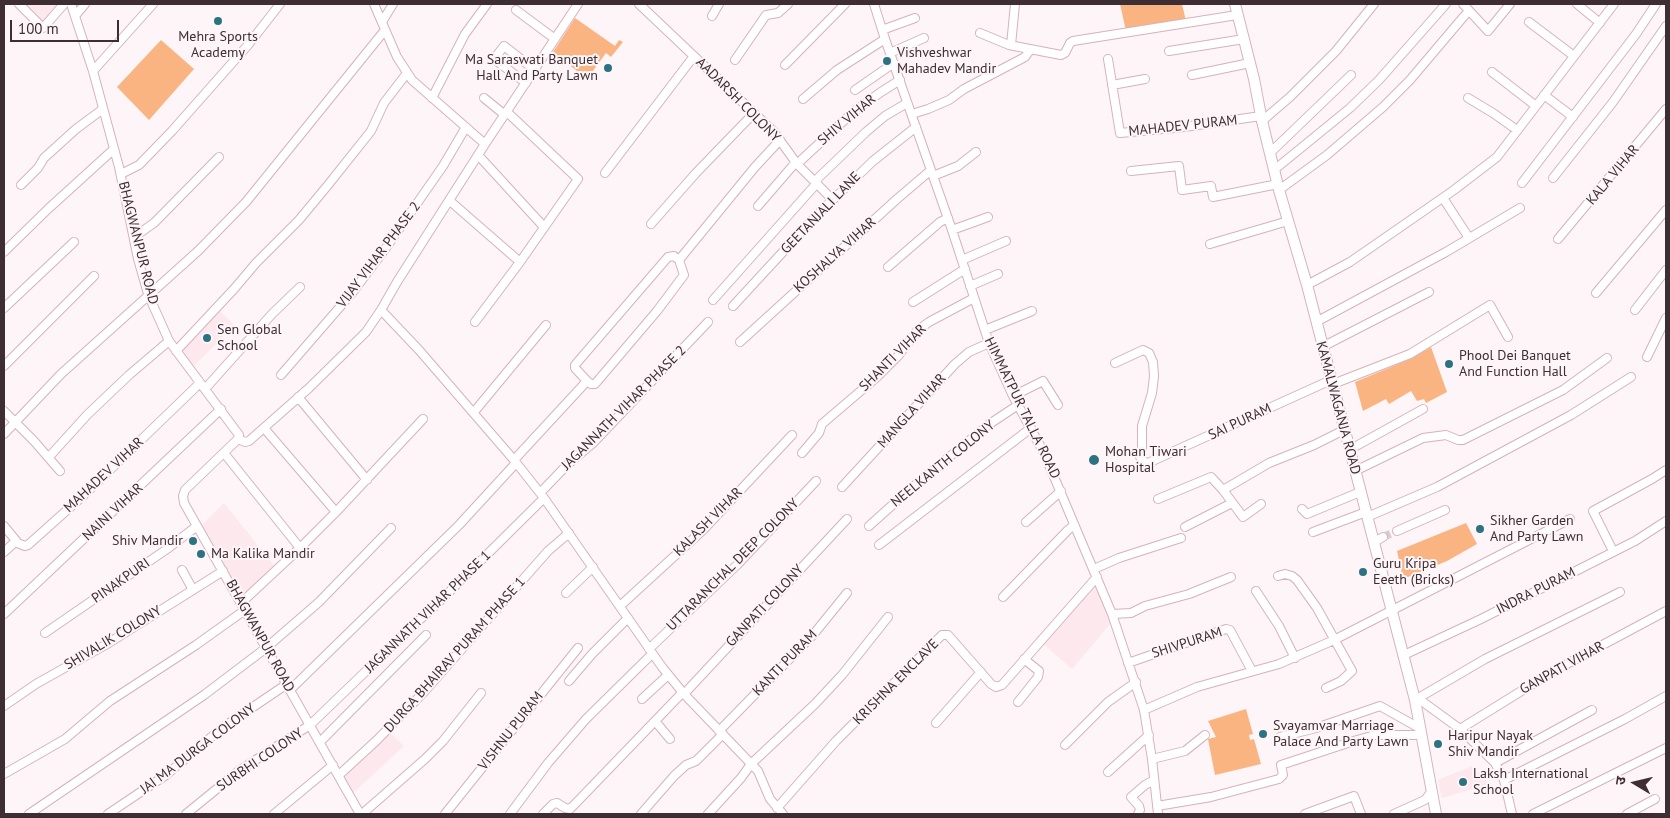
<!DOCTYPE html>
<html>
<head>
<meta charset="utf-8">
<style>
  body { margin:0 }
  #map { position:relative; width:1670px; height:818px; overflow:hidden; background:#fdf5f7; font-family:"PT Sans","Noto Sans Devanagari",sans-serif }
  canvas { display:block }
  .frame { position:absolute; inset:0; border:5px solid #3e2e33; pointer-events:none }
  .north { position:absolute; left:1610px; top:758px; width:50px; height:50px; -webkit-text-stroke:4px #fdf5f7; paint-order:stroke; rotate:279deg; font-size:14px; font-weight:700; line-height:20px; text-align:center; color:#3e2e33 }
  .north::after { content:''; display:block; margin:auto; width:18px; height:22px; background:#3e2e33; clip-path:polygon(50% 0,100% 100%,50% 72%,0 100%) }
  .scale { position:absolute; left:10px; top:20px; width:109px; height:22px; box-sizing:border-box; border:2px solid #3e2e33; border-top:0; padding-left:6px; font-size:15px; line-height:18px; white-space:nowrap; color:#3e2e33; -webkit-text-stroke:4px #fdf5f7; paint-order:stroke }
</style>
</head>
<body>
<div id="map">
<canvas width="1670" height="818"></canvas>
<div class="frame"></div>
<div class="north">उ</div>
<div class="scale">100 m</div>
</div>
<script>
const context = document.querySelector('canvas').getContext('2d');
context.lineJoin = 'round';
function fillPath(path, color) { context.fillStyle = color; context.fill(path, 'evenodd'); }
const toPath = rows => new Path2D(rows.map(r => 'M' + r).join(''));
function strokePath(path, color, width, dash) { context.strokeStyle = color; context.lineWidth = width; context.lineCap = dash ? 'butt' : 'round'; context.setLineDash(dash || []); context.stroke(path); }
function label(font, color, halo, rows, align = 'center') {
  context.font = font + ' "PT Sans",sans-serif'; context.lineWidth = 4; context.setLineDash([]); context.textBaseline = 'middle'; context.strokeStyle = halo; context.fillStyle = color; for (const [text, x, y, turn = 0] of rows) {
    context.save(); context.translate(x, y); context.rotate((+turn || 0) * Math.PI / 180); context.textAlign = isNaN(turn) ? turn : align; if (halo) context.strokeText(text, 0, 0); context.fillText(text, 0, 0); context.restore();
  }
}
fillPath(toPath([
  [21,4,61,4,43,25],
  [219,310,234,325,194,366,180,350],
  [224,503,276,568,244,598,223,562,224,560,221,555,219,555,201,526],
  [1095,584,1111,623,1072,669,1041,642],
  [390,732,404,746,352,794,342,777],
  [1472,766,1489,784,1442,798,1438,780]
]), '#fce8ed');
fillPath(toPath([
  [1120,4,1182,4,1186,21,1126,31],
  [575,18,615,46,619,40,623,42,611,57,606,53,587,79,553,52],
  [161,40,194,69,149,120,117,87],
  [1431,347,1447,392,1426,403,1424,399,1417,401,1411,391,1389,404,1386,399,1363,411,1355,382,1410,359],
  [1466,523,1477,544,1447,561,1403,579,1397,551],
  [1246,709,1253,734,1249,735,1250,740,1254,739,1261,764,1215,775,1208,739,1216,737,1208,721]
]), '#fab482');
strokePath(toPath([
  [1383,537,1397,531]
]), '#d7cdd0', 8, [8, 4]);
const minor = toPath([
  [19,4,43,28,64,4],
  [71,4,93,71,119,167,138,259,148,294,169,341,239,435,238,439,185,490,183,496,184,503,360,814],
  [374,4,397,57,412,80,485,144],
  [639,4,774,132,797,164,833,200],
  [874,4,885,39,952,230,989,343,1013,396,1044,453,1112,614,1144,710,1152,759,1158,814],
  [1463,4,1488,31,1510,4],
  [1577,4,1600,23],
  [516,10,555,39],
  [75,16,85,4],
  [712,16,719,4],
  [382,22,393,4],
  [1529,22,1574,56],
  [882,30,915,18],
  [980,33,1009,45,1061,55,1065,53,1070,43,1073,41,1237,15],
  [1011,45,1015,4],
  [1169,51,1244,39],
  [890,53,924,38],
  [1108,59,1120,133,1184,127,1261,116],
  [735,60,766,15,778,13,788,4],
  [785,65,845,4],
  [93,71,153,4],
  [1492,72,1536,106],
  [1192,75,1250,63],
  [526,83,494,59,504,46,535,70],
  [1112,85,1145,79],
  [855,90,894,63],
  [1544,95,1573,117],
  [432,98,465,34,487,4],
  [484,98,505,115],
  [1468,98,1493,113,1517,130],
  [803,99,837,70,885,39],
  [912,114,928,109,949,100,964,89,1025,57,1030,50],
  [1262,121,1290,97,1336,51,1374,4],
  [1271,152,1351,75],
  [478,155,544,227],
  [797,164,851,114,881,92,900,80],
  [1274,170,1350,108,1379,80,1446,4],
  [1131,171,1179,166,1182,190,1211,186,1213,197,1278,184],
  [605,173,694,56],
  [121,174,139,165,172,131,248,45,280,4],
  [933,176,958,166,976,152],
  [1553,178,1613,102,1666,26],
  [815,181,866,132,885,116,907,103],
  [1522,183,1636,34,1656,4],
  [21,185,38,168,44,158,76,129,103,109],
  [1279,190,1327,155,1383,107,1410,80,1465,15],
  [1443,198,1469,238],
  [450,201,520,262],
  [758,206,796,162],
  [651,224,696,173,754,113],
  [952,230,988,217],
  [134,237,154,223,219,157],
  [1558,239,1666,109],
  [1210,244,1288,221],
  [4,252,48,209,114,149],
  [962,260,1006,241],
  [888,267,940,222,948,218],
  [1307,285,1350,262,1454,190,1497,157,1614,4],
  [970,286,998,274],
  [1596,293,1666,210],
  [713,300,817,183],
  [913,302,965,269],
  [733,306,816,216,873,161,916,127],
  [4,308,74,242],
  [381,310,419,350,514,460,544,498,662,667,684,694,758,771,770,799,783,814],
  [1635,310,1666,270],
  [475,322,520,262,578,179,507,112],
  [1316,322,1446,252,1520,208],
  [985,330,1032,311],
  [740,342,897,199,931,170],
  [1322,347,1429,292],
  [176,351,234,289,256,263,299,220,328,185,371,131,384,103,407,73],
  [1647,357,1666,318],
  [1115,363,1143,350,1149,353,1153,362,1154,376,1152,393,1142,426,1142,449,1140,457,1144,462,1148,463,1331,380],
  [4,366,94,276],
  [281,375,352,293,388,245,443,166,466,127],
  [587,381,575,368,575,365,668,257,674,256,679,260],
  [1333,384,1410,354,1490,305,1508,337],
  [205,389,272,314,300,287],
  [1013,396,1043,381,1058,405],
  [298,397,367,480],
  [4,411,34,441,60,471],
  [474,412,546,325],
  [264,428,336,512],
  [4,434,61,374,198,251,246,202,385,30],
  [238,439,245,442,249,441,309,388,366,332,381,310,397,282,485,144,578,4],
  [1349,450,1423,409],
  [224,453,300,548],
  [802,453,819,433,822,424,877,377,898,356,917,331,929,322,974,298],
  [49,457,87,415,129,375,169,341],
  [514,460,587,381,591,384,595,384,657,311,684,275,679,260,755,167,780,140],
  [1355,471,1423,438,1446,435,1458,440,1463,440,1563,390,1607,358],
  [842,487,955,364,969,352,989,343],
  [1223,490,1243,517,1261,504],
  [540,493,566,466,593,443,708,322],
  [1158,499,1211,477,1223,490,1269,463,1314,445,1344,430],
  [1302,509,1307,514,1360,492],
  [1367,517,1437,487,1571,415,1631,377],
  [1026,522,1061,491],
  [4,526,18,543],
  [869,526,908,491,988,425,1018,405],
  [1185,527,1232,503],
  [1397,531,1445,510],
  [1313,532,1366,512],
  [1374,542,1383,537],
  [879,545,1031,428],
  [1613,551,1593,511,1652,479,1666,470],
  [4,552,15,542,25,546,28,545,85,494,200,383],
  [1094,569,1119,558,1181,538],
  [182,570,193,590],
  [1278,576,1285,574,1292,576,1297,580,1317,608,1352,671,1341,681,1326,688],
  [1256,591,1279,626,1295,658],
  [566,593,593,567],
  [1003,597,1068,530,1074,525],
  [241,603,300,548,336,512,423,419],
  [620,606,704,529,792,435],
  [4,614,221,409],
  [1112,614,1131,613,1145,606,1189,594,1231,577],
  [45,633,167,549,197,526],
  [649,649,737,565,816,481],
  [1404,655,1481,619,1635,541,1666,521],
  [1128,663,1226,629,1230,630,1252,671],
  [569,681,592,654,628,618],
  [290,690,459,525,516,463],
  [684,694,847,519],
  [642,699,668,675],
  [1415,700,1485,659,1620,592],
  [1415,700,1423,702,1460,729,1495,763,1504,780,1512,814],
  [1018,702,1038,677,1039,671,1024,659],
  [4,706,36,684,107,644,223,571],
  [1144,710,1197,687,1279,664,1334,640,1570,519],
  [655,721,670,739],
  [936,723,981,672],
  [1460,729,1552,672,1666,611],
  [719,731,813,635,847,593],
  [1280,737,1316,728,1380,706,1421,729],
  [320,742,426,635],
  [1065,745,1108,702,1136,682],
  [1152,759,1185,751,1205,735],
  [1495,763,1592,710],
  [1108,772,1149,735],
  [4,774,65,739,110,701,196,645,245,610],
  [339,775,377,740,424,692,548,551,569,533],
  [1504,780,1625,719,1666,696],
  [1157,806,1211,797,1279,779,1283,775,1281,765,1357,740,1375,735,1422,735],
  [777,808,836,741,942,635,948,635,991,684,996,687,1002,685,1097,577],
  [29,814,204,695,266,648,319,602,391,528],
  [108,814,166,775,222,728,287,684],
  [186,814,240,770,310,725,417,622,431,610,544,498],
  [274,814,333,765],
  [362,814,425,759,443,741,481,693],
  [445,814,578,648],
  [510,814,548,763,586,719,652,654],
  [543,814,553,804,557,803,565,808,570,809,575,804,683,692],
  [641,814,674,776,686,765,696,761,723,734],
  [708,814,741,778,751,764,815,704,842,675,888,617],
  [1138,814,1140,810,1139,806,1131,797,1145,785,1154,780],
  [1305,814,1354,796,1361,814],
  [1394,814,1425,800,1432,791],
  [1533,814,1666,748],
  [1627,814,1655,799]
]);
const major = toPath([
  [1235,4,1254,79,1262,121,1279,190,1307,285,1415,700,1436,814]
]);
strokePath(minor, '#d8b1bc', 10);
strokePath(major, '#d8b1bc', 12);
strokePath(minor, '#fff', 8);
strokePath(major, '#fff', 10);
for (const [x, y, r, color] of [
  [218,21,5,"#2d7281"],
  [887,61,5,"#2d7281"],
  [608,68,5,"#2d7281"],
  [207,338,5,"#2d7281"],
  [1449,364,5,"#2d7281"],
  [1094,460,6,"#2d7281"],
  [1480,529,5,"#2d7281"],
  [193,541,5,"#2d7281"],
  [201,554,5,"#2d7281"],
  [1363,572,5,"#2d7281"],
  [1263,734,5,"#2d7281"],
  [1438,744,5,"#2d7281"],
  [1463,782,5,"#2d7281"]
]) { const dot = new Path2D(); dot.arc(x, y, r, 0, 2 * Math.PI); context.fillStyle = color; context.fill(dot); strokePath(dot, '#fdf5f7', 2); }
label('14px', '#3e2e33', '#fdf5f7', [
  ["Mehra Sports",218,37,"center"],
  ["Academy",218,53,"center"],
  ["Vishveshwar",897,53],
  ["Mahadev Mandir",897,69],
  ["Ma Saraswati Banquet",598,60,"right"],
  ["Hall And Party Lawn",598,76,"right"],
  ["Sen Global",217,330],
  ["School",217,346],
  ["Phool Dei Banquet",1459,356],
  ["And Function Hall",1459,372],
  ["Mohan Tiwari",1105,452],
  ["Hospital",1105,468],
  ["Sikher Garden",1490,521],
  ["And Party Lawn",1490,537],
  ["Shiv Mandir",183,541,"right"],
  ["Ma Kalika Mandir",211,554],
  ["Guru Kripa",1373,564],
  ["Eeeth (Bricks)",1373,580],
  ["Svayamvar Marriage",1273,726],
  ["Palace And Party Lawn",1273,742],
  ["Haripur Nayak",1448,736],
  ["Shiv Mandir",1448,752],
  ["Laksh International",1473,774],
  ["School",1473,790]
], 'left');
label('14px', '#3e2e33', '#fdf5f7', [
  ["AADARSH COLONY",738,100,45],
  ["SHIV VIHAR",847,120,-40],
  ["MAHADEV PURAM",1183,126,-6],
  ["KALA VIHAR",1613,175,-50],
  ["GEETANJALI LANE",821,213,-46],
  ["BHAGWANPUR ROAD",138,243,76],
  ["VIJAY VIHAR PHASE 2",379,255,-53],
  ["KOSHALYA VIHAR",835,255,-42],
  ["SHANTI VIHAR",893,358,-45],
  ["JAGANNATH VIHAR PHASE 2",624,408,-45],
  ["HIMMATPUR TALLA ROAD",1022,408,64],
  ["KAMALWAGANJA ROAD",1338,408,75],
  ["MANGLA VIHAR",912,411,-48],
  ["SAI PURAM",1240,422,-25],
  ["NEELKANTH COLONY",943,464,-39],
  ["MAHADEV VIHAR",104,475,-43],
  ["NAINI VIHAR",113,512,-43],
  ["KALASH VIHAR",708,522,-45],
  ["UTTARANCHAL DEEP COLONY",733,565,-45],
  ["PINAKPURI",121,581,-35],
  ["INDRA PURAM",1536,591,-27],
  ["GANPATI COLONY",765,606,-47],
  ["JAGANNATH VIHAR PHASE 1",428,612,-44],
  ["BHAGWANPUR ROAD",260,636,61],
  ["SHIVALIK COLONY",113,638,-31],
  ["SHIVPURAM",1187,643,-18],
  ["DURGA BHAIRAV PURAM PHASE 1",455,655,-48],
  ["KANTI PURAM",785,663,-46],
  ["GANPATI VIHAR",1562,668,-29],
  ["KRISHNA ENCLAVE",896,682,-45],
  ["VISHNU PURAM",511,731,-52],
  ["JAI MA DURGA COLONY",198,749,-37],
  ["SURBHI COLONY",260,760,-34]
]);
</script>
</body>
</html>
